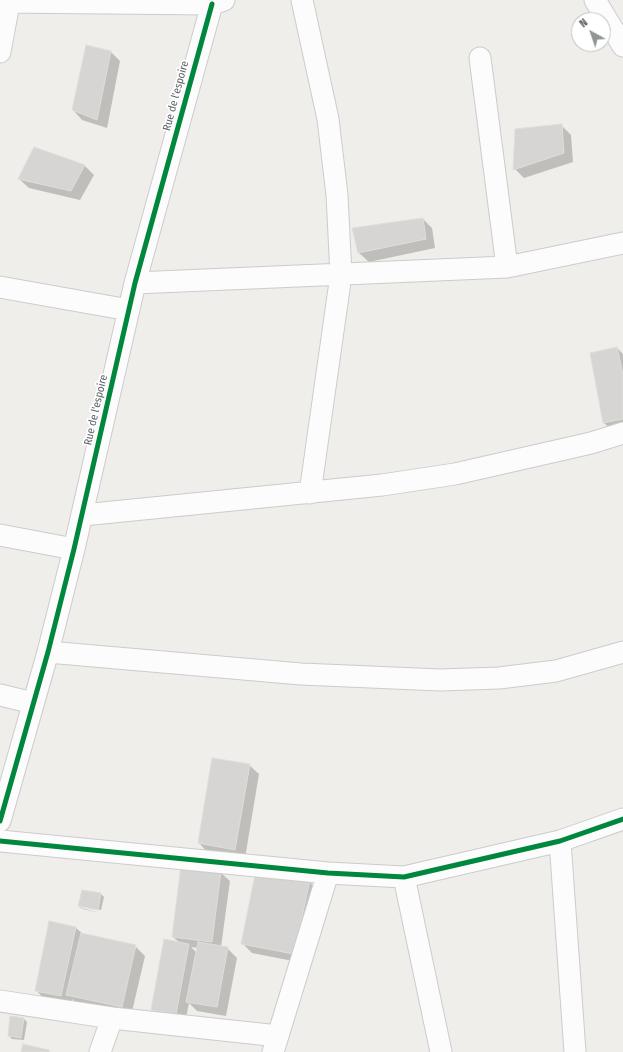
<!DOCTYPE html>
<html>
<head>
<meta charset="utf-8">
<style>
  body { margin:0 }
  #map { position:relative; width:623px; height:1052px; overflow:hidden; background:#efeeea; font-family:"Fira Sans Condensed",sans-serif }
  canvas { display:block }
  .north { position:absolute; left:571px; top:12px; width:40px; height:40px; box-sizing:border-box; background:#fff; border:1px solid #bfc1c3; border-radius:50%; rotate:320deg; font-size:11px; font-weight:700; line-height:16px; text-align:center; color:#5f6368 }
  .north::after { content:''; display:block; margin:auto; width:14px; height:18px; background:#919496; clip-path:polygon(50% 0,100% 100%,50% 72%,0 100%) }
</style>
</head>
<body>
<div id="map">
<canvas width="623" height="1052"></canvas>
<div class="north">N</div>
</div>
<script>
const context = document.querySelector('canvas').getContext('2d');
context.lineJoin = 'round';
function fillPath(path, color) { context.fillStyle = color; context.fill(path, 'evenodd'); }
const toPath = rows => new Path2D(rows.map(r => 'M' + r).join(''));
function strokePath(path, color, width, dash) { context.strokeStyle = color; context.lineWidth = width; context.lineCap = dash ? 'butt' : 'round'; context.setLineDash(dash || []); context.stroke(path); }
function label(font, color, halo, rows, align = 'center') {
  context.font = font + ' "Fira Sans Condensed",sans-serif'; context.lineWidth = 3.5; context.setLineDash([]); context.textBaseline = 'middle'; context.strokeStyle = halo; context.fillStyle = color; for (const [text, x, y, turn = 0] of rows) {
    context.save(); context.translate(x, y); context.rotate((+turn || 0) * Math.PI / 180); context.textAlign = isNaN(turn) ? turn : align; if (halo) context.strokeText(text, 0, 0); context.fillText(text, 0, 0); context.restore();
  }
}
fillPath(toPath([
  [111,52,120,61,107,128,82,120,73,110],
  [561,125,571,135,573,162,524,178,515,169],
  [84,165,94,175,80,200,29,188,19,179],
  [423,219,432,228,435,248,369,262,359,253,354,229],
  [617,348,623,354,623,430,614,432,604,423],
  [249,765,259,774,245,858,208,853,199,843],
  [220,872,230,881,221,947,227,948,237,958,226,1016,197,1011,189,1003,185,1023,162,1019,152,1009,180,943,173,937],
  [191,947,198,948,197,953],
  [309,881,318,891,303,963,252,953,242,943],
  [83,891,101,894,104,897,101,910,81,906,81,908,101,913,82,909,79,906],
  [75,927,83,934,135,946,145,956,131,1016,77,1004,72,999,71,1005,45,1000,36,990],
  [11,1018,24,1019,27,1022,24,1040,12,1039,9,1036]
]), '#0003');
const building = toPath([
  [86,45,111,51,97,120,72,110,86,45],
  [562,124,564,153,513,170,515,129,562,124],
  [34,147,85,165,71,191,18,179,34,147],
  [423,218,426,239,358,253,352,228,423,218],
  [617,347,623,375,623,419,603,423,590,353,617,347],
  [212,758,250,764,235,850,198,843,212,758],
  [181,866,221,871,212,942,172,937,181,866],
  [256,870,310,880,294,954,241,944,256,870],
  [82,890,101,893,98,910,78,906,82,890],
  [49,921,76,927,61,996,35,991,49,921],
  [81,933,136,945,122,1007,66,995,81,933],
  [164,939,189,944,176,1014,151,1010,164,939],
  [198,942,228,947,217,1007,186,1002,198,942],
  [10,1016,24,1018,21,1038,8,1036,10,1016],
  [23,1044,49,1050,49,1052,21,1052,23,1044]
]);
fillPath(building, '#d6d5d3');
strokePath(building, '#deddd9', 1);
const minor = toPath([
  [302,0,328,119,337,195,341,275,310,493],
  [595,0,623,46],
  [0,2,212,4,224,0],
  [0,52,9,3],
  [480,58,507,267],
  [135,283,507,267,623,243],
  [0,287,129,310],
  [83,515,382,485,455,474,591,443,623,433],
  [0,535,74,549],
  [48,652,301,674,440,680,499,678,556,671,623,652],
  [0,695,33,703],
  [0,821,48,652,74,549,135,283,212,4],
  [0,841,328,873,404,877,560,841,623,819],
  [560,841,575,1052],
  [404,877,441,1052],
  [0,1001,112,1018,278,1036],
  [100,1052,112,1018],
  [273,1052,328,873]
]);
strokePath(minor, '#cbcccc', 23);
strokePath(minor, '#fdfcfc', 21);
strokePath(toPath([
  [0,821,48,652,74,549,135,283,212,4],
  [0,841,328,873,404,877,560,841,623,819]
]), '#00873e', 5);
label('11px', '#5f6368', '#fff', [
  ["Rue de l'espoire",176,96,-75],
  ["Rue de l'espoire",96,410,-77]
]);
</script>
</body>
</html>
